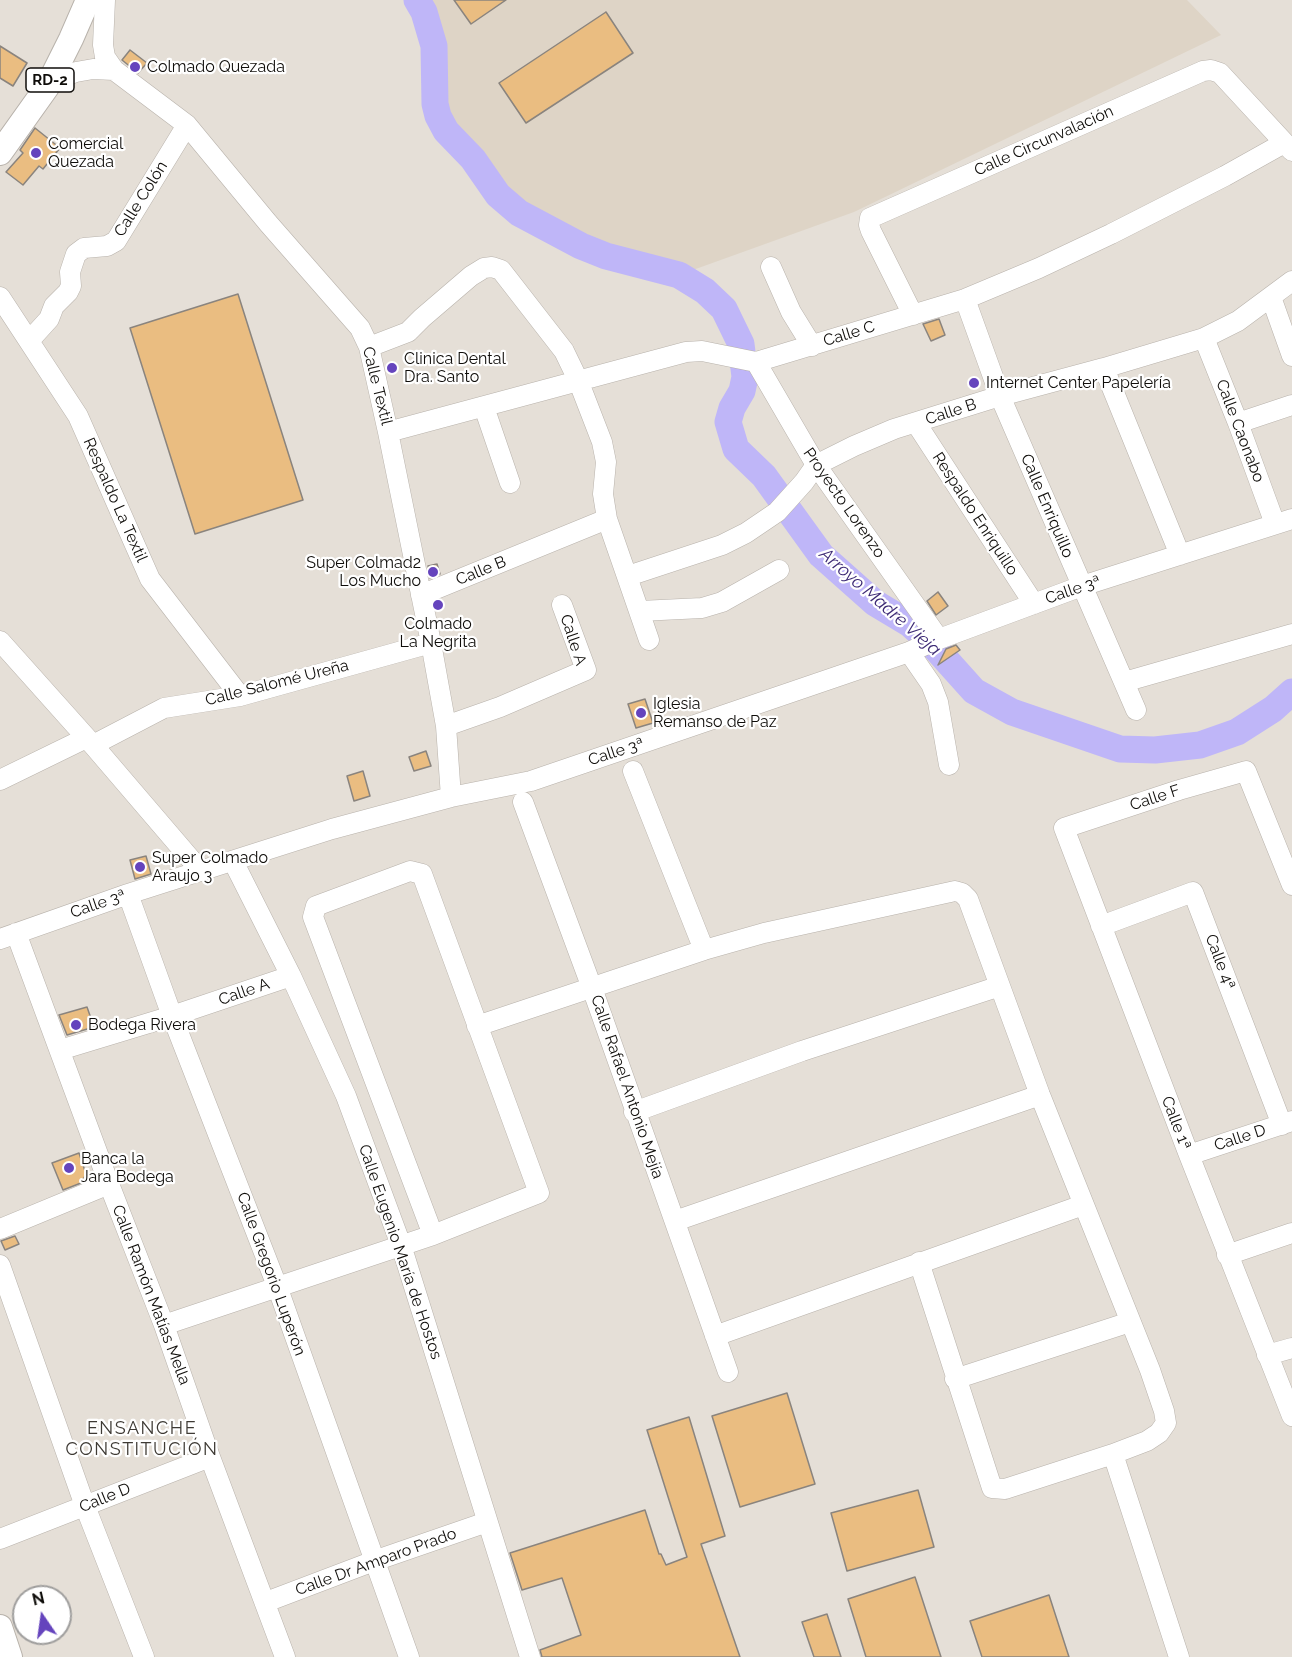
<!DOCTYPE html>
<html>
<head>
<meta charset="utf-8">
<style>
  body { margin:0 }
  #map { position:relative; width:1292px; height:1657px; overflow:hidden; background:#e5dfd7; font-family:Raleway,sans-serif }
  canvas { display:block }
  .north { position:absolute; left:12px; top:1585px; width:60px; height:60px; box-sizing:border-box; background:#fff; border:2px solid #9f9e9d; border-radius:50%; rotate:347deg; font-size:16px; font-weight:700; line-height:24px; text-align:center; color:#0f0d0a }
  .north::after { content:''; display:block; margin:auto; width:21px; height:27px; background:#6544bd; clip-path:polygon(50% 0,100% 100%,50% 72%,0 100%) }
</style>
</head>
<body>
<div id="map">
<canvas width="1292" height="1657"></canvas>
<div class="north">N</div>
</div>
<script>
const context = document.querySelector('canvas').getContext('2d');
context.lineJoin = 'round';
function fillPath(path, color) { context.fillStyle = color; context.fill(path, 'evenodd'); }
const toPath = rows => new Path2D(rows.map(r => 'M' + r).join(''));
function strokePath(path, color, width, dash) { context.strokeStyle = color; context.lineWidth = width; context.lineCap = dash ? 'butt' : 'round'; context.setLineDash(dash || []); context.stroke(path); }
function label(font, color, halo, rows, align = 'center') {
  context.font = font + ' Raleway,sans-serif'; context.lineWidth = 4.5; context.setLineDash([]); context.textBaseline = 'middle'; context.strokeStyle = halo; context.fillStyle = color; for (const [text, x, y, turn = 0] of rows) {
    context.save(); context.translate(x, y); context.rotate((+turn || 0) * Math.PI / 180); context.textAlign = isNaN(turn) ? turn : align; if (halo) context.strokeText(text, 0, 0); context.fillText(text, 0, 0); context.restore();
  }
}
fillPath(toPath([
  [417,0,1187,0,1221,35,854,212,679,275,606,256,581,246,519,213,498,195,473,159,446,131,438,116,434,46,424,12]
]), '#ded4c6');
strokePath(toPath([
  [417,0,424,12,434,46,435,104,438,116,446,131,473,159,498,195,519,213,581,246,606,256,679,275,705,291,724,309,741,344,745,377,742,391,732,408,728,422,736,449,764,476,821,555,875,603,910,624,930,642,974,691,1012,712,1120,749,1155,750,1200,745,1237,732,1273,709,1292,692]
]), '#bfb6f8', 27);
const building = toPath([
  [454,0,506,0,471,24,454,0],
  [606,12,633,53,526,123,499,83,606,12],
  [0,46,27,63,13,86,0,78,0,46],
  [130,50,147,63,138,73,122,60,130,50],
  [35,128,60,148,43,169,39,166,23,185,6,172,23,153,20,150,35,128],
  [238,294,303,500,195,534,130,328,238,294],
  [939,319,945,335,931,341,923,324,939,319],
  [437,564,440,574,430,578,428,566,437,564],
  [938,592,948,606,936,615,927,601,938,592],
  [956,645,960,650,938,665,946,649,956,645],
  [645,699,653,723,636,728,628,704,645,699],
  [426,751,431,766,414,771,409,757,426,751],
  [363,771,370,796,354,801,347,776,363,771],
  [146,856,151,874,135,879,130,860,146,856],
  [87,1007,94,1027,67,1035,59,1015,87,1007],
  [79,1153,86,1174,81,1183,63,1190,52,1163,79,1153],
  [15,1236,19,1244,5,1250,1,1241,15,1236],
  [787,1393,815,1484,740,1507,712,1416,787,1393],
  [689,1417,725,1536,701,1544,740,1657,542,1657,540,1650,581,1635,562,1578,522,1590,510,1553,645,1510,659,1554,661,1554,666,1565,687,1557,647,1430,689,1417],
  [918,1490,934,1547,847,1571,831,1513,918,1490],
  [915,1577,941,1657,866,1657,848,1599,915,1577],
  [1049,1595,1069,1657,982,1657,970,1621,1049,1595],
  [827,1614,841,1657,814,1657,802,1622,827,1614]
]);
fillPath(building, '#eabd81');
strokePath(building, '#8a847e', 1.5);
const minor = toPath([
  [105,0,103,45,105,57,114,70],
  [47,87,60,78,76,72,93,69,114,70,187,125,268,223,360,328,369,347,388,432,431,643,446,726,451,797],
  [771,267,791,312,812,346],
  [0,297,78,416,150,579,240,696],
  [1271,297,1292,356],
  [965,299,1000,396,1136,710],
  [913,315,871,231,869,225,870,218,1203,71,1211,70,1220,73,1292,151],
  [1204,338,1238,423,1275,524],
  [29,341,49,319,54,306,68,292,71,286,70,272,76,254,84,248,107,246,116,241,187,125],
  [369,347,408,332,422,318,471,276,484,268,492,267,501,270,564,351,578,380,602,442,606,462,603,494,607,519,649,640],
  [756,362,816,465,939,639],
  [1104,368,1180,555],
  [484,407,510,483],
  [916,423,1034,604],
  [1238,423,1292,405],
  [388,432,686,352,702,351,756,362,965,299,1039,268,1111,234,1225,176,1284,143],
  [628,576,722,545,746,533,777,512,804,482,816,465,854,446,894,429,1000,396,1104,368,1204,338,1238,321,1292,281],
  [421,595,607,519],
  [640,611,702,608,722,602,779,570],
  [0,641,93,745,200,870],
  [909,652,931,684,938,702,949,765],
  [1124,682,1292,634],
  [446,726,500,707,586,670,562,605],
  [93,745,164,708,240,696,431,643],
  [633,771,704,950],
  [0,780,86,738],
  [523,802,592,988,728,1372],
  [233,861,291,976,346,1096,401,1245,530,1657],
  [1292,885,1246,771,1179,790,1064,828,1189,1155,1292,1416],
  [128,894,172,1016,277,1286,409,1657],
  [1101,926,1193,892,1282,1125],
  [16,933,109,1184,164,1325,210,1457,285,1657],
  [0,939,128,894,332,829,451,797,531,781,909,652,939,639,1082,586,1292,519],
  [477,1026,704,950,764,933,955,891,962,893,968,899,1040,1095,1150,1370,1164,1411,1166,1423,1159,1433,1147,1441,1113,1454,1005,1489,992,1488,919,1262],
  [60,1050,172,1016,291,976],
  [634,1112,802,1051,1000,986],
  [1189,1155,1292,1121],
  [675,1221,1040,1095],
  [0,1229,109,1184],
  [1227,1255,1292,1233],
  [0,1265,85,1506,144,1657],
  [164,1325,433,1235,539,1193,422,874,410,871,316,906,313,917,433,1235],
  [715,1336,1083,1205],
  [1267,1355,1292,1348],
  [955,1379,1130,1322],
  [1113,1454,1179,1657],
  [0,1539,210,1457],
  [266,1602,374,1561,487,1522]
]);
const major = toPath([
  [0,153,47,87,71,39,88,0],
  [0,1627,10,1657]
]);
strokePath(minor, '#b8b2ab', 21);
strokePath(major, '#b8b2ab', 26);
strokePath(minor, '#fff', 20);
strokePath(major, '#fff', 24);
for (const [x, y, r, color] of [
  [135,67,6,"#6544bd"],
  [36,153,6,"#6544bd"],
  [392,368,6,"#6544bd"],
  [974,383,6,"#6544bd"],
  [433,572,6,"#6544bd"],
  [438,605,6,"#6544bd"],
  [641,713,6,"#6544bd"],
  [140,867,6,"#6544bd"],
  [76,1025,6,"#6544bd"],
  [69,1168,6,"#6544bd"]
]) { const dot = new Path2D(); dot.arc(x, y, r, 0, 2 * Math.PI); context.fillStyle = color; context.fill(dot); strokePath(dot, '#fff', 2); }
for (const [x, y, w] of [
  [50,80,48]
]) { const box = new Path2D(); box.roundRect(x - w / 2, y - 12, w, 24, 4.5); context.fillStyle = '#fff'; context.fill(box); strokePath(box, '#0f0d0a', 1.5); }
label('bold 15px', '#0f0d0a', null, [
  ["RD-2",50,80]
]);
label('16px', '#0f0d0a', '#fff', [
  ["Colmado Quezada",147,67],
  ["Comercial",48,144],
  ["Quezada",48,162],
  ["Clinica Dental",404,359],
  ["Dra. Santo",404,377],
  ["Internet Center Papelería",986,383],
  ["Super Colmad2",421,563,"right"],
  ["Los Mucho",421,581,"right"],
  ["Colmado",438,624,"center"],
  ["La Negrita",438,642,"center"],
  ["Iglesia",653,704],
  ["Remanso de Paz",653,722],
  ["Super Colmado",152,858],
  ["Araujo 3",152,876],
  ["Bodega Rivera",88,1025],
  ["Banca la",81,1159],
  ["Jara Bodega",81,1177]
], 'left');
label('16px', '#0f0d0a', '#fff', [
  ["Calle Circunvalación",1044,141,-24],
  ["Calle Colón",141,199,-58],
  ["Calle C",849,334,-17],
  ["Calle Textil",377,386,76],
  ["Calle B",951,412,-18],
  ["Calle Caonabo",1240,431,69],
  ["Respaldo La Textil",115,500,66],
  ["Proyecto Lorenzo",844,503,55],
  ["Calle Enriquillo",1047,506,67],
  ["Respaldo Enriquillo",975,514,57],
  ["Calle B",481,571,-22],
  ["Calle 3ª",1073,590,-19],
  ["Calle A",573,640,72],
  ["Calle Salomé Ureña",277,683,-14],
  ["Calle 3ª",616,752,-18],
  ["Calle F",1155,798,-18],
  ["Calle 3ª",98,904,-19],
  ["Calle 4ª",1220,962,69],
  ["Calle A",244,992,-19],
  ["Calle Rafael Antonio Mejía",627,1087,71],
  ["Calle 1ª",1176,1123,69],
  ["Calle D",1240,1138,-18],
  ["Calle Eugenio María de Hostos",400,1252,71],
  ["Calle Gregorio Luperón",271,1274,70],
  ["Calle Ramón Matías Mella",151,1295,69],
  ["Calle D",105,1498,-22],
  ["Calle Dr Amparo Prado",376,1562,-20]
]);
label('italic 18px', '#3d2a75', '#fff', [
  ["Arroyo Madre Vieja",880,602,41]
]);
context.letterSpacing = '1.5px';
label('18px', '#3e3a34', '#fff', [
  ["ENSANCHE",142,1429],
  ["CONSTITUCIÓN",142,1450]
]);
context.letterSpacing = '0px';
</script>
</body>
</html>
